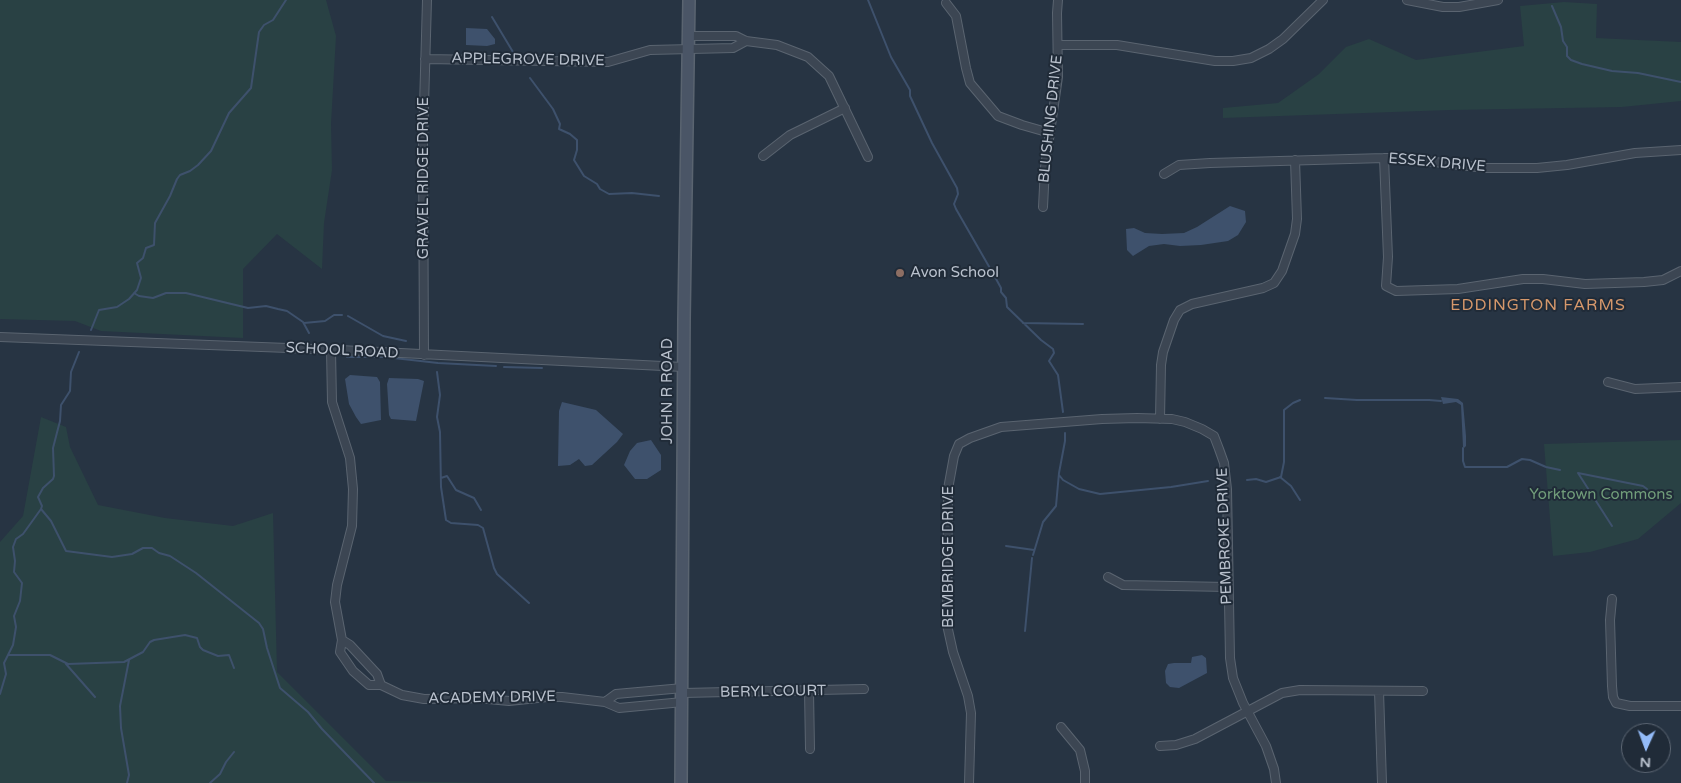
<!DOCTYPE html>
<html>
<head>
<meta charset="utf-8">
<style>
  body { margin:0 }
  #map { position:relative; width:1681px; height:783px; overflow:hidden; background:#273443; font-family:"Varela Round",sans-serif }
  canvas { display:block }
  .north { position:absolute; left:1621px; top:723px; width:50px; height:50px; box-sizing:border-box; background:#202b38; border:1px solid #5d6774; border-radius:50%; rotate:182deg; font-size:14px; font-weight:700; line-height:20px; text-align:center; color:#b9c1cd }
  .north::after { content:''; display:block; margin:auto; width:18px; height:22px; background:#93bbf8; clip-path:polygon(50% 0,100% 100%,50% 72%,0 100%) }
</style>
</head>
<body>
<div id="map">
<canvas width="1681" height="783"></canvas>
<div class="north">N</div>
</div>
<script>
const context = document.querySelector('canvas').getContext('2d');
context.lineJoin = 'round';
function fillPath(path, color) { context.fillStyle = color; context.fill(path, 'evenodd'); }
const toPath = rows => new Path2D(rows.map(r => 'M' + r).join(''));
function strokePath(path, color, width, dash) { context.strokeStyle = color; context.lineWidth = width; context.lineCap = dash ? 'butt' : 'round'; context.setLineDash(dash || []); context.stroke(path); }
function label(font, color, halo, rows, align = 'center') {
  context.font = font + ' "Varela Round",sans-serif'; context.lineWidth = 4; context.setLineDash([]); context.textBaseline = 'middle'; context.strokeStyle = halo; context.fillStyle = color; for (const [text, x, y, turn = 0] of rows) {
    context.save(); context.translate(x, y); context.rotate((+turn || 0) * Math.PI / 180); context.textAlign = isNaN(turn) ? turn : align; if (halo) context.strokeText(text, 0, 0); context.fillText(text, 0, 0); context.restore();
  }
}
fillPath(toPath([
  [0,0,326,0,336,36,331,124,332,170,324,223,322,269,277,234,243,269,243,338,101,331,75,321,0,319],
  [1564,2,1597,4,1596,38,1681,42,1681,101,1622,107,1450,110,1223,118,1223,108,1278,103,1319,74,1346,47,1369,39,1416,60,1524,46,1520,6],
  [41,417,66,427,70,447,98,505,165,518,233,526,273,513,277,672,386,781,494,783,0,783,0,542,23,516],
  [1681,440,1681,503,1638,539,1590,552,1553,556,1544,444]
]), '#294144');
fillPath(toPath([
  [466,28,487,29,495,39,495,44,487,46,466,45],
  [1230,206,1245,211,1246,222,1238,235,1228,241,1201,245,1180,246,1164,244,1149,246,1133,256,1127,250,1126,229,1134,228,1145,233,1162,234,1184,233,1197,227],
  [350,375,377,377,380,382,381,420,361,424,356,417,349,404,345,379],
  [389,378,418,379,424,381,416,421,391,419,389,415,387,384],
  [1441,397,1458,399,1463,403,1466,436,1466,446,1464,448,1463,447,1461,405,1456,402,1443,404],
  [562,402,596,410,623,434,617,442,592,465,585,466,579,459,570,465,558,466,559,411],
  [651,440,661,455,661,470,647,479,635,479,624,465,630,451,637,443],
  [1202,655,1206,658,1207,673,1179,688,1170,687,1166,683,1165,671,1168,664,1174,663,1191,663,1192,657]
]), '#3e516c');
strokePath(toPath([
  [868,0,891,57,910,90,910,96,932,143,957,188,958,194,954,204,956,209,995,277,1001,288,1001,292,1006,298,1007,307,1041,340,1053,349,1054,353,1049,361,1058,375,1063,412],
  [1552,6,1561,27,1563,41,1567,47,1567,56,1571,60,1582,64,1612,71,1638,73,1681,82],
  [492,17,513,52],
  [530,78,553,109,560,124,559,129,570,134,577,140,577,150,574,160,584,176,597,184,600,189,609,194,632,193,659,196],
  [134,293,139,296,153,298,166,293,186,293,248,308,266,306,278,309,287,311,303,322,309,333],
  [348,316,383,336,406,341],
  [304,323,325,321,334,315,342,315],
  [1023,323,1083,324],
  [91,330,99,310,117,307,129,299,137,290,141,278,137,263,143,258,146,248,154,245,155,223,170,196,177,179,180,175,190,171,198,165,211,151,229,113,251,88,259,32,264,25,273,20,286,0],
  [79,352,71,372,70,391,61,405,60,421,53,448,54,476,53,479,43,488,38,497,42,506,41,509,51,521,66,551,112,557,132,554,143,548,152,548,159,553,170,556,196,573,259,623,263,629,267,648,280,688,308,712,322,729,374,783],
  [347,357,385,357,438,363,496,366],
  [504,367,542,368],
  [437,372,440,395,437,417,440,432,441,487,446,520,451,523,478,525,483,528,494,568,497,574,529,603],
  [1325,398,1357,400,1429,400,1441,401],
  [1463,448,1463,461,1465,467,1507,467,1522,459,1530,460,1546,467,1560,470],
  [1578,473,1643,486,1647,489],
  [1578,473,1612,526],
  [1059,475,1063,480,1079,489,1100,494,1171,487,1208,481],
  [1280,477,1291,486,1300,500],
  [441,478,447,476,456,490,474,498,481,510],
  [1247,480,1256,479,1266,482,1281,477,1284,462,1284,410,1293,403,1300,400],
  [1006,546,1034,550],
  [1033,555,1043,522,1056,506,1059,473,1065,441,1065,433],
  [1025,631,1032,558],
  [9,655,50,655,68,664,124,662,143,652,150,642,154,640,185,635,197,638,200,647,203,650,218,656,229,655,234,668],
  [66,664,95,697],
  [0,694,6,674,4,663,13,645,16,627,14,616,20,601,22,583,14,572,15,561,13,547,16,539,23,534,41,509],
  [127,783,129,775,121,728,120,706,129,660],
  [210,783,220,774,226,762,234,752]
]), '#3e516c', 2);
const minor = toPath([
  [1407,0,1443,7,1459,7,1498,0],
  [946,3,956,16,966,68,970,83,998,116,1022,125,1050,133],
  [689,36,736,36,746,41,777,45,808,57,829,76,868,157],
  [1058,45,1117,45,1215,61,1233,61,1251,58,1269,49,1283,39,1323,0],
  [425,59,608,62,650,50,733,48,746,41],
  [763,156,790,135,845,108],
  [1384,158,1388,257,1386,286,1396,291,1458,289,1523,279,1543,279,1585,284,1644,282,1663,280,1681,271],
  [1164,174,1179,165,1210,163,1384,158,1401,158,1485,168,1537,168,1567,165,1635,153,1681,150],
  [1043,207,1045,167,1058,77,1057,13,1058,0],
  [0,337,340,350,683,367],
  [331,350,332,402,350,458,353,489,352,526,337,585,335,602,342,640,340,652,353,671,369,685,381,685,402,695,424,699,478,698,509,701,547,697,562,697,605,702,619,708,683,702],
  [424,355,423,142,427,0],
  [1608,382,1635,389,1681,387],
  [1160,419,1161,365,1163,352,1174,320,1180,310,1192,304,1263,288,1274,283,1282,271,1295,234,1297,219,1295,160],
  [1108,577,1123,585,1227,587],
  [1612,599,1610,620,1612,686,1613,697,1616,703,1630,706,1681,706],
  [342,640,350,645,377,674,381,685],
  [809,691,810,749],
  [1379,691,1382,783],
  [683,693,864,689],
  [605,702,616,694,683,688],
  [1061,727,1080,750,1085,771,1085,783],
  [1160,746,1176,745,1195,739,1282,693,1300,690,1423,691],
  [969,783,971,713,968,696,953,652,947,625,948,489,954,456,959,444,970,438,1001,427,1102,419,1137,418,1172,419,1185,422,1202,429,1214,436,1219,449,1224,463,1227,489,1230,658,1233,678,1243,703,1266,746,1274,769,1276,783]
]);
const secondary = toPath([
  [681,783,684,319,689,0]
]);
strokePath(minor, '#5a6470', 10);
strokePath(secondary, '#5a6470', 14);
strokePath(minor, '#3c4653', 8);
strokePath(secondary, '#4a5566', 11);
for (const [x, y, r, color] of [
  [900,273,5,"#8d6e63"]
]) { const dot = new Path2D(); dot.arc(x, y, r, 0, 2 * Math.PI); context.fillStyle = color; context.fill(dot); strokePath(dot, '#202b38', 2); }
label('15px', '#b9c1cd', '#202b38', [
  ["APPLEGROVE DRIVE",528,60,1],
  ["BLUSHING DRIVE",1051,119,-84],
  ["ESSEX DRIVE",1437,163,5],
  ["GRAVEL RIDGE DRIVE",424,178,-90],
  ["SCHOOL ROAD",342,351,3],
  ["JOHN R ROAD",668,391,-90],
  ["PEMBROKE DRIVE",1225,536,-92],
  ["BEMBRIDGE DRIVE",949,557,-90],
  ["BERYL COURT",773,692,-1],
  ["ACADEMY DRIVE",492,698,-1]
]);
label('15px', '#b9c1cd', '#202b38', [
  ["Avon School",910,273]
], 'left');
label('15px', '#719d7a', '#202b38', [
  ["Yorktown Commons",1601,495]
]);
context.letterSpacing = '1px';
label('16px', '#d6986b', '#202b38', [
  ["EDDINGTON FARMS",1538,306]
]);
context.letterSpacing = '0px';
</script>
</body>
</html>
